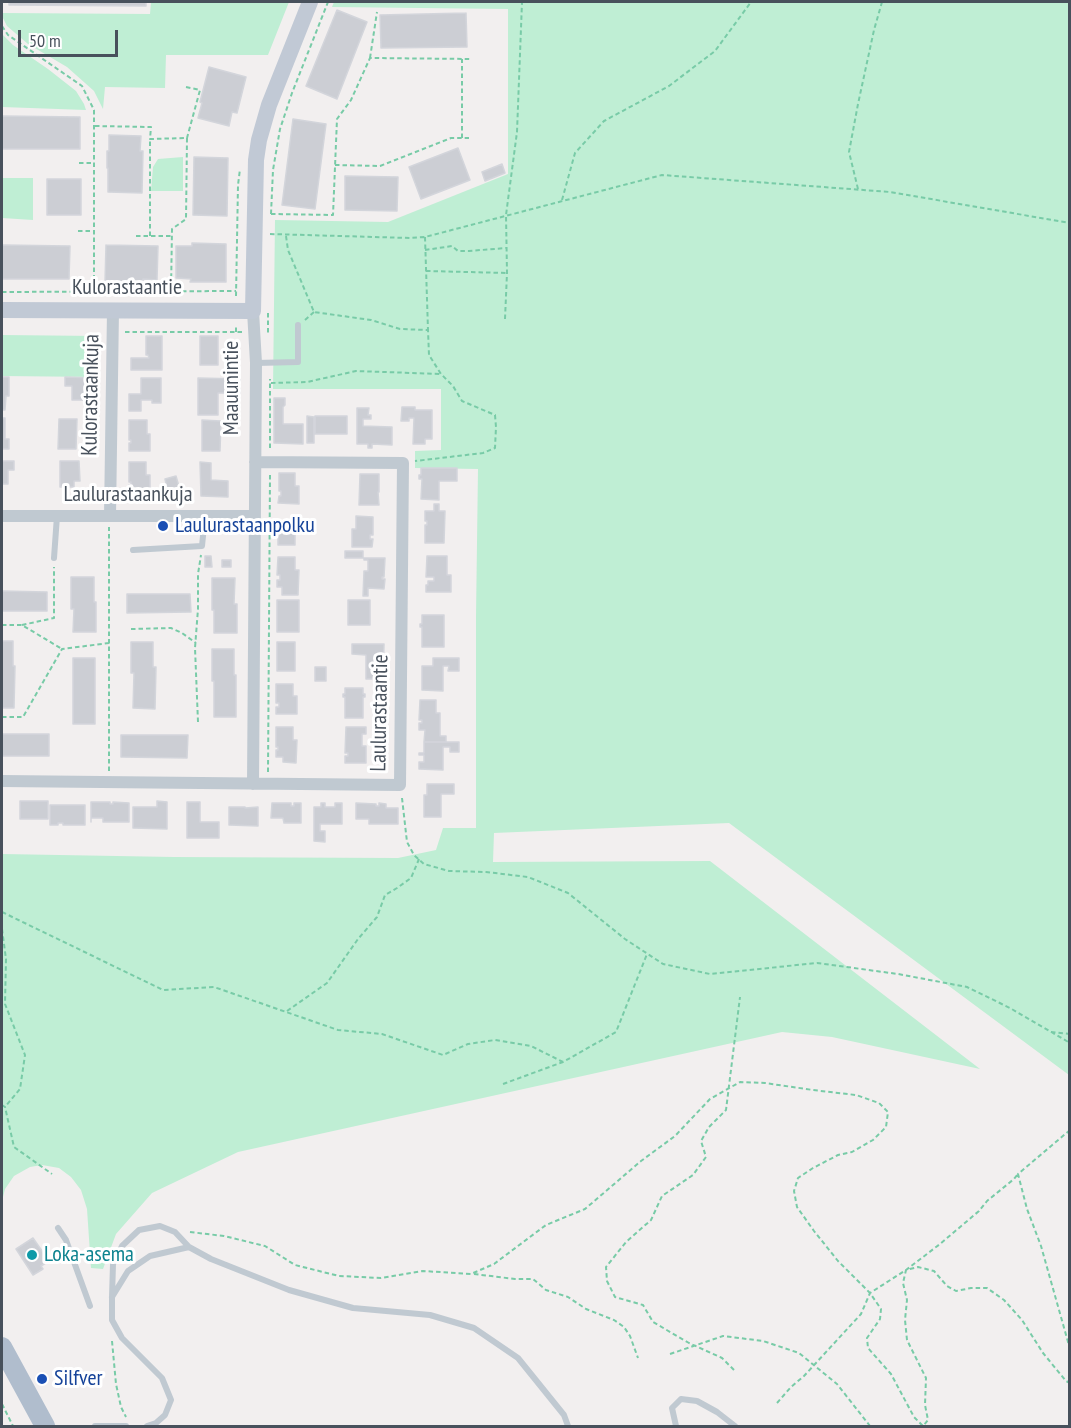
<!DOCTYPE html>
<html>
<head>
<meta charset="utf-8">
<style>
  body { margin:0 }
  #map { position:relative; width:1071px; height:1428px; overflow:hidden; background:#f2efef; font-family:"PT Sans Narrow",sans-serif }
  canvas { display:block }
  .frame { position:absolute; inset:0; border:3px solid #48515c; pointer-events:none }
  .scale { position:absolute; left:18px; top:30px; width:100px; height:27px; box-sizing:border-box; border:3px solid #48515c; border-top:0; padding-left:8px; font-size:18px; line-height:21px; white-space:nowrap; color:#48515c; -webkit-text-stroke:4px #fff; paint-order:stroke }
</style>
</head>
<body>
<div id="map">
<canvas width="1071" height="1428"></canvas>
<div class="frame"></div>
<div class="scale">50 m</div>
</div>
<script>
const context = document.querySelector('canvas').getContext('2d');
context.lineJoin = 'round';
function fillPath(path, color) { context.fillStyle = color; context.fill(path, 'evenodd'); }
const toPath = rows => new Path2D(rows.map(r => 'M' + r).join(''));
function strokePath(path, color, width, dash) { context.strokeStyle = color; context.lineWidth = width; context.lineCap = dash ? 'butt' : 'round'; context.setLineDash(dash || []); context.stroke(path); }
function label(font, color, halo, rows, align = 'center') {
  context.font = font + ' "PT Sans Narrow",sans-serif'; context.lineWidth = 6; context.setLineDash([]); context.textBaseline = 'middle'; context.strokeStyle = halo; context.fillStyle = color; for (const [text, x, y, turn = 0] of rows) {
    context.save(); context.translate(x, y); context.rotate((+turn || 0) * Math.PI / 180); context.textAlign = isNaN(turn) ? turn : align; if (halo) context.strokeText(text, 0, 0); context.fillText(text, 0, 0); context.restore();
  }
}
fillPath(toPath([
  [151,2,289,2,268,55,166,55,165,88,105,87,103,109,94,91,67,67,28,44,7,26,2,16,2,13,150,14],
  [334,2,1069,2,1069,1075,729,823,494,833,493,862,710,861,980,1069,832,1037,782,1032,238,1152,152,1193,116,1234,103,1269,91,1268,87,1209,81,1190,71,1177,59,1168,42,1165,30,1167,14,1176,5,1189,2,1201,2,854,174,857,398,858,436,850,443,828,476,828,476,616,478,469,415,468,415,451,441,450,441,389,273,389,275,220,388,222,508,174,508,9,332,7],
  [2,34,13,45,48,69,76,91,84,104,86,110,2,107],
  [183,157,183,191,151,191,153,167,158,159],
  [2,178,33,178,33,220,2,218],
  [2,335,98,336,99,377,2,376]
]), '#bfeed4');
const building = toPath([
  [9,2,146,2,146,6,9,5,9,2],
  [337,10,367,22,337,99,306,86,337,10],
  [466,13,467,47,381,48,380,15,466,13],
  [209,67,246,77,237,113,232,112,229,126,198,118,202,103,200,102,209,67],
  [2,116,80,117,80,149,2,149,2,116],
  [293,119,326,124,315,209,282,205,293,119],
  [109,135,141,136,140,151,143,151,142,193,108,192,108,168,107,168,107,151,109,151,109,135],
  [458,148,470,180,421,199,409,167,458,148],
  [194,157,228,158,227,216,193,215,194,157],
  [502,164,505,173,485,181,482,172,502,164],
  [345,176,398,177,397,211,345,210,345,176],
  [47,179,81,179,81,215,47,215,47,179],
  [192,243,226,244,226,282,190,282,191,279,176,278,176,246,192,246,192,243],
  [2,245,70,246,69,279,2,279,2,245],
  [106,245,158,246,157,280,143,279,143,283,105,282,106,245],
  [146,336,162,336,162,370,131,370,131,358,149,358,148,355,146,355,146,336],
  [200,336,218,336,218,365,200,365,200,336],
  [2,377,9,377,9,396,6,396,5,410,2,410,2,377],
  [65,377,94,378,94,385,92,385,92,388,94,388,94,403,87,403,87,400,72,400,72,386,65,386,65,377],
  [141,378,161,378,161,403,152,403,152,400,141,400,141,411,129,411,129,394,141,394,141,378],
  [198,378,240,379,240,393,218,393,218,415,198,415,198,378],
  [274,398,285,398,285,405,283,407,283,424,303,424,303,444,274,443,274,398],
  [402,407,415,407,415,410,432,410,432,439,425,439,425,444,413,444,414,418,409,418,409,421,401,421,402,407],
  [357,408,369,408,368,415,371,415,371,419,363,419,363,426,392,427,392,445,372,444,372,448,368,448,368,444,357,444,357,408],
  [307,416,314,417,314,443,307,443,307,416],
  [315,416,347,416,347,434,315,434,315,416],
  [2,418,5,418,5,439,9,439,9,449,2,449,2,418],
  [59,419,77,419,76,449,58,449,59,419],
  [129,420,147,420,147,434,150,434,150,451,129,451,129,443,131,443,131,440,129,440,129,420],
  [202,420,221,421,220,451,202,451,202,420],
  [2,461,14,461,14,470,8,470,8,484,2,484,2,461],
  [60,461,79,461,80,481,74,481,74,487,60,487,60,461],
  [129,462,146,462,146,475,150,475,150,493,129,493,129,485,131,485,131,482,129,482,129,462],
  [200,462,211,463,211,480,228,481,228,497,201,496,200,462],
  [421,468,457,468,457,481,439,481,439,500,421,499,422,479,419,479,419,475,421,475,421,468],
  [279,473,295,473,295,486,299,486,299,504,278,503,279,496,281,496,281,491,279,491,279,473],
  [360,474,379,474,379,492,378,492,379,505,359,505,360,474],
  [176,476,180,490,168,493,165,479,176,476],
  [434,504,439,504,439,511,445,511,444,543,425,543,425,525,427,525,427,521,425,521,425,511,434,511,434,504],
  [356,516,373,517,373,535,370,535,370,539,373,539,372,547,352,547,352,529,356,529,356,516],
  [278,524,306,525,306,532,295,532,295,545,278,545,278,524],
  [345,551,363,551,363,558,345,558,345,551],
  [205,556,211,556,212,567,205,567,205,556],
  [427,556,447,556,447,575,451,575,451,592,426,592,426,585,428,585,428,581,434,581,434,577,426,577,427,556],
  [278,557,295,557,295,570,299,570,298,595,282,595,282,587,277,587,277,580,280,580,280,575,277,575,278,557],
  [364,558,385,558,384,577,382,577,382,579,385,579,384,589,368,588,368,596,363,596,364,571,368,571,368,560,364,560,364,558],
  [222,560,231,560,231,567,222,567,222,560],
  [71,577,94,577,94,602,96,602,96,632,73,632,74,609,71,609,71,577],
  [212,578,235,578,234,604,237,604,237,633,214,633,214,610,212,610,212,578],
  [2,591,47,592,47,611,2,611,2,591],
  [127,594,190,594,191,612,127,613,127,594],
  [277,600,299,600,299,632,277,632,277,600],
  [348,600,370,600,370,625,348,625,348,600],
  [422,615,444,615,444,647,422,647,422,627,420,627,420,624,422,624,422,615],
  [2,641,13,641,13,666,15,666,14,708,2,708,2,641],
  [131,642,153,642,153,667,156,667,155,709,133,708,134,673,131,673,131,642],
  [277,642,295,642,295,671,277,671,277,642],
  [352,644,384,644,383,679,366,679,366,655,352,654,352,644],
  [212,649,234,649,234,675,236,675,236,717,214,717,214,681,212,681,212,649],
  [73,658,95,658,95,724,73,724,73,658],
  [433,658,459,658,459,671,448,671,449,666,443,666,443,691,422,690,422,666,433,666,433,658],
  [315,667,326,667,326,681,315,681,315,667],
  [276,684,293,684,293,696,297,696,297,714,276,714,276,707,279,707,279,703,276,703,276,684],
  [345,688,363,688,363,694,365,694,365,697,363,697,363,718,345,718,345,697,343,697,343,694,345,694,345,688],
  [420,700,436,700,436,713,440,713,440,736,446,736,446,742,424,742,425,730,419,730,419,723,422,723,422,720,419,720,420,700],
  [276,727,293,727,293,740,297,740,296,763,283,762,283,757,276,757,276,750,278,750,278,747,276,747,276,727],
  [346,727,366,727,366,734,362,734,362,746,366,746,366,763,345,763,345,756,348,756,348,753,345,753,346,727],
  [2,734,49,734,49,756,2,756,2,734],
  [121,735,188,735,187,758,121,757,121,735],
  [424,742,459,742,459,752,450,752,450,747,443,747,443,770,419,769,419,762,424,762,424,755,419,755,419,753,424,753,424,742],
  [427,784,454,784,454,794,441,794,441,817,424,817,424,795,427,795,427,784],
  [20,801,48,801,48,819,20,819,20,801],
  [157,801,167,802,167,829,133,828,133,807,157,807,157,801],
  [91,802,110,802,110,804,113,804,113,802,129,803,129,822,103,822,103,818,91,818,91,822,91,802],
  [187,802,200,802,200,822,219,822,219,838,187,838,187,802],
  [272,803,291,803,291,806,294,806,294,803,301,803,301,823,284,823,283,818,271,818,272,803],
  [321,803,325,803,325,807,335,807,335,803,342,803,342,824,320,824,320,831,325,831,325,842,314,841,314,807,321,807,321,803],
  [356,803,376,804,376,806,379,806,379,803,386,804,386,808,398,808,398,824,369,824,369,819,356,819,356,803],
  [50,805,85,805,85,825,63,825,63,823,58,823,58,825,50,825,50,805],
  [229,807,245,807,245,808,258,807,258,826,229,825,229,807],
  [33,1238,49,1261,41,1266,43,1269,33,1275,16,1249,33,1238]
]);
fillPath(building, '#ccced4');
strokePath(building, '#d3d5db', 1.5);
strokePath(toPath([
  [2,26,8,35,82,86,94,110,94,294],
  [370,58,377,12],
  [186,87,200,90,187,138],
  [95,126,151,127,150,139,187,138,186,219,172,229,171,291],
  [462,138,462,59],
  [79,163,94,163],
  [335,165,380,166,451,138,469,138],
  [858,189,849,152,858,104,874,30,882,2],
  [562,200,575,153,604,121,669,86,715,51,751,2],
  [271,214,273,170,280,129,292,93,328,2],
  [271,214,333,215,337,119,351,100,370,58,470,59],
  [78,231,94,231],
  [270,234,410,238,425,237,662,175,890,192,1070,223],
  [136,236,172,236],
  [150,236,150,140],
  [286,236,288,250,314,312,371,320,400,329,428,330,429,355,441,374,453,386,462,401,495,415,496,427,495,448,483,453,415,461],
  [425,237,428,330],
  [425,250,452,246,458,251,469,251,506,248],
  [426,271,507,273],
  [2,292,236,291],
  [236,296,238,185,240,169],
  [268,313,268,334],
  [505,319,507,273,506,215,517,132,522,2],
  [305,320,314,312],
  [125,332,242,332],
  [236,332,236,325],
  [271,383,307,382,356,371,441,374],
  [270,448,270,379],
  [2,625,22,625,62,649],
  [22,625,54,618,54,567],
  [131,629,171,628,182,633,196,643],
  [2,717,23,717,62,649,109,643],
  [198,722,195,648,198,609,198,574,201,555],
  [109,771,109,527],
  [268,772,270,475],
  [402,798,407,842,414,855,424,864,449,871,486,872,528,877,568,893,625,939,663,964,710,974,817,963,898,974,967,987,1010,1008,1070,1043],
  [2,912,163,990,214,987,338,1030,382,1034,443,1055,468,1044,495,1040,531,1046,563,1062],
  [2,929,6,959,5,1004,25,1055,20,1089,5,1107],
  [287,1011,327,983,358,939,377,917,385,895,397,888,411,878,419,859],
  [1051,1032,1070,1034],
  [503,1084,563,1062,616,1032,647,954],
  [2,1105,5,1107,14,1147,52,1174],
  [1070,1130,1018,1174,1027,1209,1041,1246,1070,1349],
  [190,1232,224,1236,265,1246,295,1265,339,1276,381,1278,423,1271,471,1274,494,1264,546,1225,585,1209,641,1161,675,1136,710,1099,740,1082,765,1083,813,1090,856,1095,879,1103,888,1112,886,1127,873,1140,852,1152,838,1155,813,1168,798,1178,794,1191,797,1207,814,1231,838,1261,870,1293,881,1309,880,1319,867,1338,868,1348,891,1374,914,1417,923,1426,928,1420,925,1405,926,1378,907,1340,905,1320,907,1300,903,1283,906,1270,918,1267,934,1271,947,1286,956,1291,971,1288,987,1288,1004,1300,1022,1320,1043,1353,1066,1381,1070,1383],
  [474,1274,515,1279,533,1279,546,1290,568,1297,586,1309,614,1320,624,1327,630,1336,638,1358],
  [112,1341,116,1384,121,1407,126,1417],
  [670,1354,723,1336,763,1341,799,1353,837,1384,870,1426],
  [734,1370,722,1358,689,1343,653,1322,643,1305,615,1297,607,1281,606,1267,626,1242,651,1220,662,1196,693,1175,706,1157,701,1141,709,1127,726,1110,740,997],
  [777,1403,791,1387,804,1376,861,1314,870,1293,906,1270,940,1244,979,1211,987,1201,1014,1179,1018,1174],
  [2,1404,13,1426]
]), '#78cba7', 2, [4.5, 3]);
strokePath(toPath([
  [256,363,298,362,298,325],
  [133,550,202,546,205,516],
  [54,558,57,516],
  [58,1228,66,1240,90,1306],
  [189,1247,211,1259,289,1290,353,1308,430,1315,474,1328,518,1358,564,1415,568,1426],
  [112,1297,128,1271,150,1256,189,1247,175,1232,160,1226,139,1230,122,1246,113,1264,112,1297,112,1320,122,1338,162,1378,171,1400,165,1415,156,1423,147,1426],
  [95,1426,126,1426],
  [676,1426,672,1408,681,1399,697,1401,717,1412,735,1426]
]), '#c0c9d1', 6);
strokePath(toPath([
  [2,516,255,516],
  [110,516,113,310],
  [2,781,400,785,403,463,255,462],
  [253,784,256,363,253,311]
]), '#c0c9d1', 12);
strokePath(toPath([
  [2,310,253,311,256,160,259,140,269,105,310,2]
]), '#c1c9d5', 16);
strokePath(toPath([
  [2,1347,45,1426]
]), '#b0bdcd', 20);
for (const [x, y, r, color] of [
  [163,526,6,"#1a4fb4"],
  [32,1255,6,"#0f9aa8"],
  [42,1379,6,"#1a4fb4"]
]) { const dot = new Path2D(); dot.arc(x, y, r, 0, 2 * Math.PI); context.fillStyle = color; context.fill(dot); strokePath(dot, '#fff', 2); }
label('22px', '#48515c', '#fff', [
  ["Kulorastaantie",127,288],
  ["Maauunintie",232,388,-90],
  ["Kulorastaankuja",91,395,-89],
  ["Laulurastaankuja",128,495],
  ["Laulurastaantie",380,713,-89]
]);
label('22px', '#164399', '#fff', [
  ["Laulurastaanpolku",175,526],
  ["Silfver",54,1379]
], 'left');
label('22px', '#0d838f', '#fff', [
  ["Loka-asema",44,1255]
], 'left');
</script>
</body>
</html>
